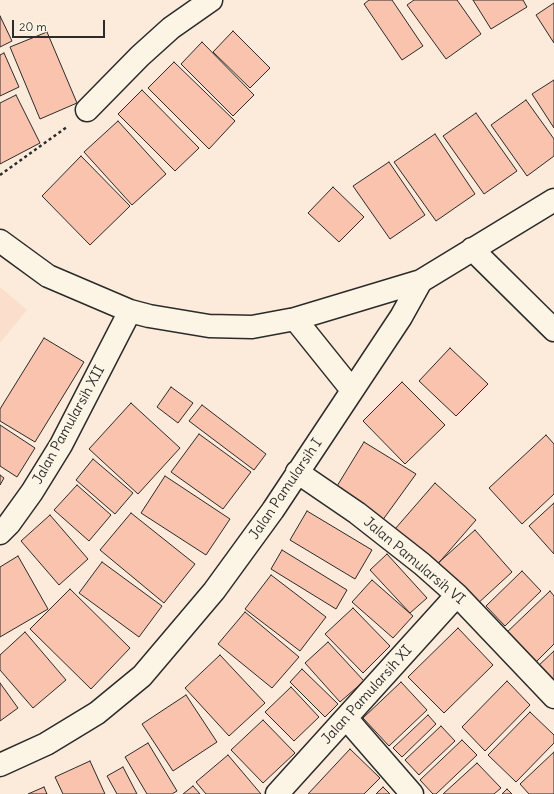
<!DOCTYPE html>
<html>
<head>
<meta charset="utf-8">
<style>
  body { margin:0 }
  #map { position:relative; width:554px; height:794px; overflow:hidden; background:#fcebda; font-family:Delius,sans-serif }
  canvas { display:block }
  .scale { position:absolute; left:12px; top:20px; width:93px; height:18px; box-sizing:border-box; border:2px solid #2b2b2b; border-top:0; padding-left:5px; font-size:12px; line-height:14px; white-space:nowrap; color:#2b2b2b; -webkit-text-stroke:3px #fcf5e5; paint-order:stroke }
</style>
</head>
<body>
<div id="map">
<canvas width="554" height="794"></canvas>
<div class="scale">20 m</div>
</div>
<script>
const context = document.querySelector('canvas').getContext('2d');
context.lineJoin = 'round';
function fillPath(path, color) { context.fillStyle = color; context.fill(path, 'evenodd'); }
const toPath = rows => new Path2D(rows.map(r => 'M' + r).join(''));
function strokePath(path, color, width, dash) { context.strokeStyle = color; context.lineWidth = width; context.lineCap = dash ? 'butt' : 'round'; context.setLineDash(dash || []); context.stroke(path); }
function label(font, color, halo, rows, align = 'center') {
  context.font = font + ' Delius,sans-serif'; context.lineWidth = 3.5; context.setLineDash([]); context.textBaseline = 'middle'; context.strokeStyle = halo; context.fillStyle = color; for (const [text, x, y, turn = 0] of rows) {
    context.save(); context.translate(x, y); context.rotate((+turn || 0) * Math.PI / 180); context.textAlign = isNaN(turn) ? turn : align; if (halo) context.strokeText(text, 0, 0); context.fillText(text, 0, 0); context.restore();
  }
}
fillPath(toPath([
  [0,287,27,310,0,343]
]), '#fbdfcc');
const building = toPath([
  [369,0,392,0,423,46,402,60,364,4,369,0],
  [414,0,457,0,481,34,446,59,407,5,414,0],
  [473,0,523,0,527,7,491,29,473,0],
  [554,3,554,43,536,15,554,3],
  [0,16,12,41,0,47,0,16],
  [233,31,270,68,250,88,213,52,233,31],
  [47,32,77,103,40,119,10,47,47,32],
  [202,42,254,95,233,116,181,64,202,42],
  [4,53,19,87,0,96,0,55,4,53],
  [174,62,235,121,209,149,148,88,174,62],
  [554,80,554,128,532,94,554,80],
  [142,90,199,148,175,171,118,114,142,90],
  [16,95,40,143,0,164,0,103,16,95],
  [526,100,554,139,554,156,527,176,491,125,526,100],
  [476,113,517,171,484,194,443,136,476,113],
  [118,121,166,174,132,205,84,152,118,121],
  [435,134,475,194,436,221,394,162,435,134],
  [81,156,130,206,90,245,42,196,81,156],
  [389,162,425,215,390,239,353,186,389,162],
  [333,187,364,217,339,242,308,213,333,187],
  [44,338,84,362,35,442,0,421,0,409,44,338],
  [450,348,488,384,456,416,419,381,450,348],
  [402,382,445,425,405,464,363,421,402,382],
  [171,387,193,403,178,423,157,407,171,387],
  [131,403,180,448,138,494,89,449,131,403],
  [202,405,266,454,254,470,189,421,202,405],
  [0,425,35,448,17,477,0,466,0,425],
  [199,434,251,472,223,509,171,472,199,434],
  [546,435,554,444,554,494,522,524,489,488,546,435],
  [364,442,416,474,382,521,334,491,364,442],
  [93,459,133,493,115,514,76,480,93,459],
  [0,475,4,478,0,485,0,475],
  [165,476,230,519,206,555,141,513,165,476],
  [435,483,476,520,436,566,395,529,435,483],
  [77,485,111,515,89,541,54,510,77,485],
  [554,503,554,554,529,526,554,503],
  [307,511,372,550,355,579,290,540,307,511],
  [131,513,195,564,164,603,100,550,131,513],
  [50,515,88,559,59,585,21,541,50,515],
  [475,530,512,572,475,606,437,564,475,530],
  [282,550,347,590,336,609,271,569,282,550],
  [387,554,427,598,410,613,370,570,387,554],
  [18,556,48,609,0,637,0,567,18,556],
  [102,562,162,606,139,637,79,593,102,562],
  [522,571,541,591,505,626,486,606,522,571],
  [271,575,326,617,300,651,245,609,271,575],
  [372,580,413,616,393,638,352,602,372,580],
  [70,589,130,648,91,689,30,629,70,589],
  [550,591,554,596,554,644,533,665,504,635,550,591],
  [353,608,390,646,363,673,325,634,353,608],
  [245,612,299,657,272,688,218,644,245,612],
  [458,628,493,665,444,713,408,677,458,628],
  [25,632,66,680,33,708,0,670,0,655,25,632],
  [328,642,364,681,340,702,305,663,328,642],
  [554,651,554,686,536,668,554,651],
  [220,655,265,703,229,736,185,688,220,655],
  [302,669,338,704,325,717,290,682,302,669],
  [507,681,530,705,485,751,462,727,507,681],
  [401,682,427,710,389,746,363,718,401,682],
  [0,683,18,708,0,721,0,683],
  [291,687,319,717,294,741,265,712,291,687],
  [186,695,217,742,173,771,142,724,186,695],
  [530,712,554,735,554,743,516,782,488,755,530,712],
  [428,715,436,724,402,757,393,748,428,715],
  [263,720,295,753,263,783,231,750,263,720],
  [441,726,455,741,419,775,405,760,441,726],
  [462,740,477,755,436,794,433,794,420,780,462,740],
  [148,743,177,791,172,794,147,794,125,757,148,743],
  [350,749,380,778,364,794,308,794,350,749],
  [554,752,554,794,529,794,520,784,554,752],
  [228,755,261,794,206,794,196,782,228,755],
  [90,761,105,794,63,794,55,777,90,761],
  [477,763,501,788,494,794,443,794,477,763],
  [123,767,137,794,117,794,107,776,123,767],
  [193,786,200,794,183,794,193,786],
  [44,787,47,794,28,794,44,787],
  [383,787,390,794,376,794,383,787],
  [507,789,512,794,502,794,507,789]
]);
fillPath(building, '#fac3ad');
strokePath(building, '#2b2b2b', 1);
const minor = toPath([
  [87,110,140,56,171,28,211,0],
  [0,241,48,276,130,311,149,316,209,326,252,327,295,319,421,281],
  [472,249,554,330],
  [295,319,352,390],
  [297,472,357,513,422,564,457,595,554,697],
  [0,533,9,524,32,492,61,445,130,311],
  [346,718,412,794],
  [0,765,46,744,97,713,142,676,214,591,273,510,401,317,421,281,554,200],
  [277,794,457,595]
]);
strokePath(minor, '#2b2b2b', 25);
strokePath(toPath([
  [0,175,67,127]
]), '#2b2b2b', 2.5, [3, 3]);
strokePath(minor, '#fcf5e5', 22);
label('14px', '#2b2b2b', '#fcf5e5', [
  ["Jalan Pamularsih XII",69,425,-61],
  ["Jalan Pamularsih I",286,489,-56],
  ["Jalan Pamularsih VI",414,561,40],
  ["Jalan Pamularsih XI",367,695,-48]
]);
</script>
</body>
</html>
